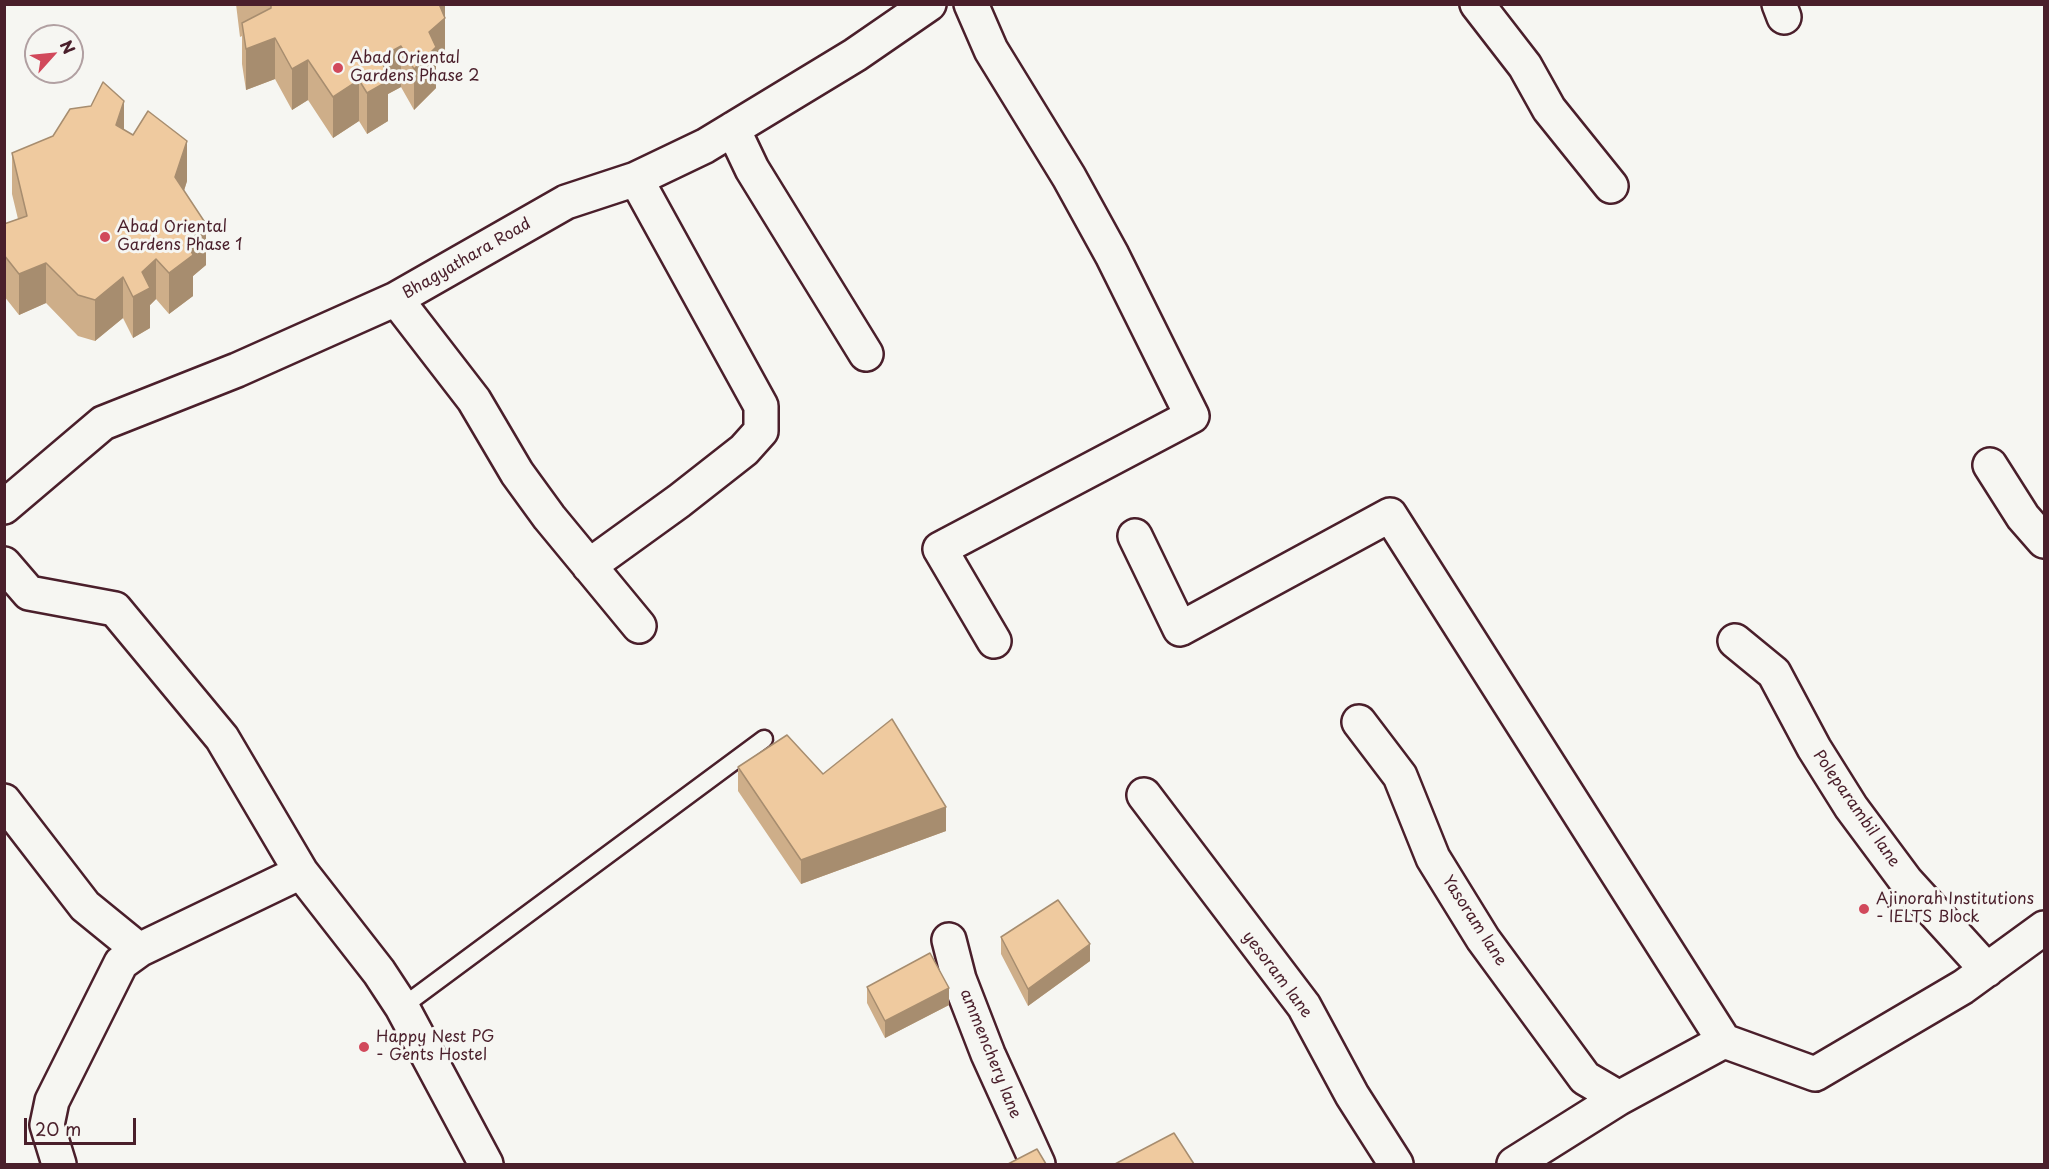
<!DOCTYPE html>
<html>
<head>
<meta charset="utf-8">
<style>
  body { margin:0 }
  #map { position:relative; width:2049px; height:1169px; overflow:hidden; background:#f6f6f2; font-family:"Playpen Sans",sans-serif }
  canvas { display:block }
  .frame { position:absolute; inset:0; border:6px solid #4a1f2b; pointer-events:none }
  .north { position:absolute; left:24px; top:24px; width:60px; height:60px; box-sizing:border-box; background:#f6f6f2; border:2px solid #b1a0a2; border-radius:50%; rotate:63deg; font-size:16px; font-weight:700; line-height:24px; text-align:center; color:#4a1f2b }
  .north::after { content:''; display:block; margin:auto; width:21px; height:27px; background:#d1495b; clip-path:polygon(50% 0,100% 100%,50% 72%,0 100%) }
  .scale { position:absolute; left:24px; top:1118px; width:112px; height:27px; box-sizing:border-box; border:3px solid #4a1f2b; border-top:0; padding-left:8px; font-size:18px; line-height:21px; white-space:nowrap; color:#4a1f2b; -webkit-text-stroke:4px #f6f6f2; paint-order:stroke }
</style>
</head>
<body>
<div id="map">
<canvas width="2049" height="1169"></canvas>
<div class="frame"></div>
<div class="north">N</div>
<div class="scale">20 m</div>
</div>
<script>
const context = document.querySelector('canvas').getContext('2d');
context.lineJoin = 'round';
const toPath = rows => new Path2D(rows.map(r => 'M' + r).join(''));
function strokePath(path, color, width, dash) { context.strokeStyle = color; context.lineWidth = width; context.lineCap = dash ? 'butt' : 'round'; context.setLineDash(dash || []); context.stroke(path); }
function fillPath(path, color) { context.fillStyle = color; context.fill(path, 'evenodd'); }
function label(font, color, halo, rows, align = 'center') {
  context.font = font + ' "Playpen Sans",sans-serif'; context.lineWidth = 6; context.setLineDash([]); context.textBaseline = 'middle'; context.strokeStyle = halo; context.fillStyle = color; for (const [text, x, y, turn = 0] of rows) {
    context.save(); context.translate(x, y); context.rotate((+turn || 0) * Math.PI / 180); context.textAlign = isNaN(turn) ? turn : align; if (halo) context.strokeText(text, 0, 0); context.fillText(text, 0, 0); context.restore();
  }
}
const lane = toPath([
  [402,1007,764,739]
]);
const street = toPath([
  [971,4,991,50,1069,177,1112,255,1192,416,940,549,994,641],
  [1477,4,1525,66,1549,109,1611,186],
  [1779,4,1784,17],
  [733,129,752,169,866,354],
  [396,299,474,400,517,473,549,517,639,626],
  [1990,465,2023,517,2044,541],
  [4,507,103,423,237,370,396,299,566,202,636,179,705,146,855,55,929,4],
  [1135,536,1180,629,1390,515,1724,1041],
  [4,564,29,593,115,609,222,738,301,872,379,972,402,1007,486,1164],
  [589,566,679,501,744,450,761,431,761,406,636,179],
  [1735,641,1774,673,1814,748,1851,807,1906,881,1987,970],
  [1359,722,1400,776,1433,858,1483,939,1585,1078,1619,1098],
  [1144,795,1304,1006,1352,1095,1396,1164],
  [4,801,85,906,139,950],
  [949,940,959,979,988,1054,1038,1164],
  [59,1164,47,1125,52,1101,121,963,139,950,301,872],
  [1514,1164,1619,1098,1724,1041,1815,1074,1963,987,2044,928]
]);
strokePath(lane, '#4a1f2b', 21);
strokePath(street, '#4a1f2b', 38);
strokePath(lane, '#f6f6f2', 16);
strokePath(street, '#f6f6f2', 33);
fillPath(toPath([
  [236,4,445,4,445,59,436,66,436,88,414,110,401,87,388,94,388,121,367,134,359,121,333,138,308,100,292,110,275,79,246,90,242,64,242,36,240,37],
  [124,130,187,181,184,191,206,265,193,276,193,296,169,314,156,299,150,305,150,328,133,338,123,318,95,341,78,336,46,303,19,315,4,296,4,224,18,219,12,194,12,153],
  [738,767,823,774,946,831,801,884,738,791],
  [1001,937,1090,961,1028,1006,1001,954],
  [867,987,949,1005,885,1038,867,1003]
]), '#ceae89');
fillPath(toPath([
  [434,4,445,4,445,59,436,66,436,88,414,110,414,69,429,32],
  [275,38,275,79,246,90,246,49],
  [401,46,401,87,388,94,388,121,367,134,367,93,381,57],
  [308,60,308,100,292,110,292,69],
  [359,80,359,121,333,138,333,97],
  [124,101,124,142,116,125],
  [187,141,187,181,175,218,175,177],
  [206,224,206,265,193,276,193,296,169,314,169,273,186,240],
  [156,259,156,299,150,305,150,328,133,338,133,297,142,272],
  [46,263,46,303,19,315,19,274],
  [123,277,123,318,95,341,95,300],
  [946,807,946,831,801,884,801,860],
  [1090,944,1090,961,1028,1006,1028,989],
  [949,988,949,1005,885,1038,885,1021]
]), '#a78d6f');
const building = toPath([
  [271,4,439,4,445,18,429,32,436,47,414,69,401,46,381,57,388,81,367,93,359,80,333,97,308,60,292,69,275,38,246,49,242,23,271,8,271,4],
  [103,82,124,101,116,125,133,135,148,111,187,141,175,177,206,224,186,240,193,255,169,273,156,259,142,272,150,288,133,297,123,277,95,300,78,295,46,263,19,274,4,255,4,224,27,216,12,153,53,136,70,109,91,106,103,82],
  [892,719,946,807,801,860,738,767,787,735,823,774,892,719],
  [1058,900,1090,944,1028,989,1001,937,1058,900],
  [930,953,949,988,885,1021,867,987,930,953],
  [1174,1133,1194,1164,1115,1164,1174,1133],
  [1037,1149,1046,1164,1008,1164,1037,1149]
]);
fillPath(building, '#efca9f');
strokePath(building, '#a78d6f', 1.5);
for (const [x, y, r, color] of [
  [338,68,6,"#d1495b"],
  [105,237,6,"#d1495b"],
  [1864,909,6,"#d1495b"],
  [364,1047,6,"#d1495b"]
]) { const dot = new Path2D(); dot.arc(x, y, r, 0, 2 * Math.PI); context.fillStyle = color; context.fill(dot); strokePath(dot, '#f6f6f2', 2); }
label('16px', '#4a1f2b', '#f6f6f2', [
  ["Abad Oriental",350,59],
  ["Gardens Phase 2",350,77],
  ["Abad Oriental",117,228],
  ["Gardens Phase 1",117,246],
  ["Ajinorah Institutions",1876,900],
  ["- IELTS Block",1876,918],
  ["Happy Nest PG",376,1038],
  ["- Gents Hostel",376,1056]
], 'left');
label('16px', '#4a1f2b', '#f6f6f2', [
  ["Bhagyathara Road",467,259,-30],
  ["Poleparambil lane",1856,809,55],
  ["Yasoram lane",1474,921,57],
  ["yesoram lane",1277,975,53],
  ["ammenchery lane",990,1054,68]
]);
</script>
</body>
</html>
